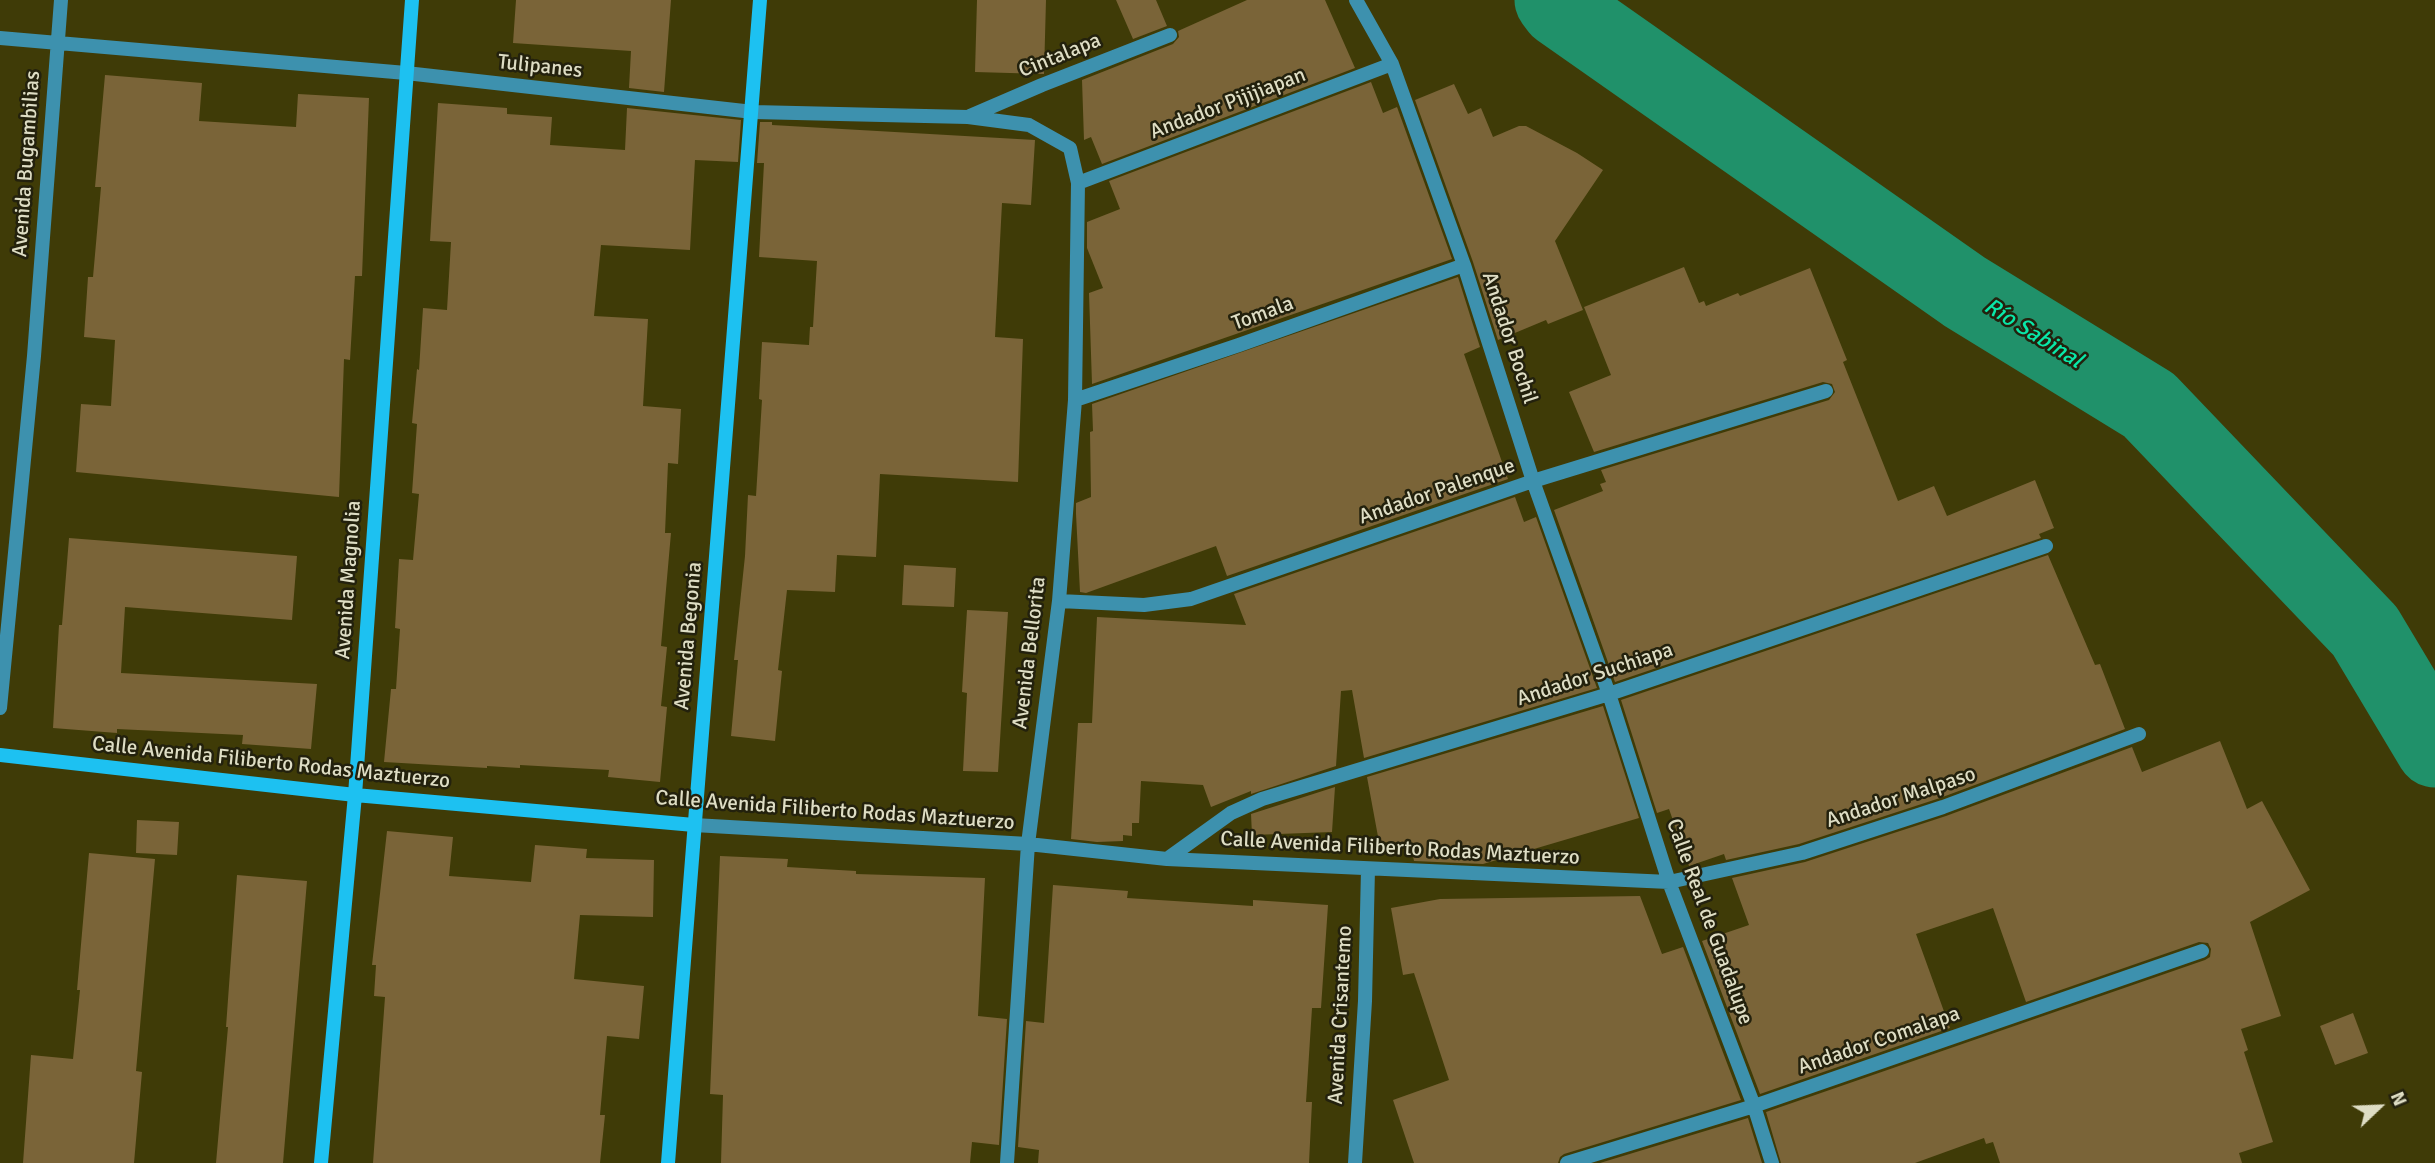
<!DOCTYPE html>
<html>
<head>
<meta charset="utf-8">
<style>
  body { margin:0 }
  #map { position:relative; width:2435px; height:1163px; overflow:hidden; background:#3f3b07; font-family:Signika,sans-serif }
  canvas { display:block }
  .north { position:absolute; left:2344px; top:1072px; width:70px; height:70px; -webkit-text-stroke:5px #23210d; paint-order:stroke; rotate:67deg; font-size:19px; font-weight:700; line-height:28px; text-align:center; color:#deddc4 }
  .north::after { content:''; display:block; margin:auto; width:24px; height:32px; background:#deddc4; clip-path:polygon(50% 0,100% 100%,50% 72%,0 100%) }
</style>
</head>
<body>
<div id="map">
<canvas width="2435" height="1163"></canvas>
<div class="north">N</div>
</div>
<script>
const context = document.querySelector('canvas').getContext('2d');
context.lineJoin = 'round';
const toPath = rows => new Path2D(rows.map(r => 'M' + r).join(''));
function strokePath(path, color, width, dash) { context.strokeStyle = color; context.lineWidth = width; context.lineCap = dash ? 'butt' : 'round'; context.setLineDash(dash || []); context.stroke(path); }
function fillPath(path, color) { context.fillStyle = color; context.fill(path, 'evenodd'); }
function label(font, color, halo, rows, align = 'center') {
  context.font = font + ' Signika,sans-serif'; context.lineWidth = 5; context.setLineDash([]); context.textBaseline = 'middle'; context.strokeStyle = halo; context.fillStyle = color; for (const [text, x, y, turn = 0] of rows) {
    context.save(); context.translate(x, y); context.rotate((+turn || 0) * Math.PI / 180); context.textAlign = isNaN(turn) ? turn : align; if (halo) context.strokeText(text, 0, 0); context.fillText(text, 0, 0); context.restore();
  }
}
strokePath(toPath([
  [1554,0,1560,8,1965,292,2149,405,2365,631,2435,748]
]), '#20916a', 79);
fillPath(toPath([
  [516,0,671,0,664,92,629,88,631,51,513,43],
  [977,0,1046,0,1044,74,975,72],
  [1116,0,1156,0,1167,26,1133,39],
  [1247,0,1325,0,1355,68,1102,164,1091,137,1084,140,1082,80,1173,44,1179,37,1178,31],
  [105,75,202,83,199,121,296,127,298,94,369,98,362,276,355,276,350,360,344,359,339,497,76,472,81,404,111,406,115,340,84,337,88,277,93,277,101,187,95,187],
  [1371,82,1383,113,1397,107,1452,259,1092,384,1089,293,1103,288,1087,248,1087,222,1120,209,1109,181],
  [1454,84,1468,114,1481,108,1493,137,1519,126,1526,126,1577,153,1603,170,1555,241,1583,310,1548,324,1546,320,1498,340,1473,262,1415,100],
  [438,103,507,108,507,114,552,117,550,145,625,150,627,108,741,120,738,162,695,160,690,250,601,245,594,316,648,319,643,406,681,409,678,464,668,463,665,533,671,533,661,646,667,647,661,706,667,707,660,782,608,777,609,770,520,765,520,768,487,766,487,768,384,762,391,689,396,689,400,629,395,628,399,559,413,560,419,494,412,493,417,424,412,423,417,369,419,370,423,308,447,310,451,242,430,241],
  [760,122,772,122,772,125,1035,140,1031,205,1002,203,995,337,1023,339,1018,482,880,474,876,557,837,555,835,592,787,590,778,670,782,671,775,741,731,736,738,660,734,660,745,556,748,495,756,496,762,400,759,399,762,342,809,345,810,327,813,327,817,261,759,257,764,163,757,163],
  [1684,267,1699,303,1704,301,1706,306,1738,293,1740,296,1810,268,1847,360,1843,362,1898,501,1934,486,1947,516,2035,480,2054,528,2039,534,2041,538,1615,682,1554,510,1603,491,1600,484,1606,482,1601,470,1829,400,1835,392,1832,384,1823,382,1594,452,1569,392,1611,375,1584,307],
  [1458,277,1480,347,1464,354,1508,479,1227,576,1216,546,1086,593,1080,592,1076,514,1076,503,1091,497,1090,432,1093,431,1092,404],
  [1515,497,1524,522,1536,517,1597,688,1364,758,1352,690,1341,691,1336,766,1251,794,1251,791,1211,807,1203,785,1141,781,1139,823,1132,823,1132,836,1123,835,1123,841,1097,842,1071,839,1078,723,1092,723,1097,617,1246,625,1234,594],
  [69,538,297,556,292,620,125,607,121,673,317,684,311,749,242,744,243,735,117,729,117,733,53,728,59,625,62,625],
  [2048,555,2095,665,2100,664,2125,729,1940,798,1799,844,1726,860,1724,854,1689,866,1669,809,1657,813,1621,700],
  [904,565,956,568,954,607,902,605],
  [967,610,1008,612,998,772,963,771,967,693,962,692],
  [1603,706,1639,818,1483,864,1414,861,1410,843,1379,842,1367,777],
  [2220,741,2247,809,2262,801,2310,890,2250,922,2281,1016,2241,1029,2248,1050,2244,1052,2273,1142,2239,1153,2242,1163,2000,1163,1993,1142,1986,1144,1984,1138,1915,1163,1781,1163,1766,1112,2205,960,2210,957,2211,949,2208,943,2199,942,2026,1002,1993,908,1916,934,1950,1028,1760,1094,1702,941,1749,925,1732,878,1805,862,1946,816,2132,747,2142,772],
  [1335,787,1332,832,1252,835,1251,814],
  [137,820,179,822,177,855,136,853],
  [387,831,453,837,449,876,531,882,535,845,587,849,586,858,654,860,653,917,580,915,574,979,644,986,639,1039,607,1036,600,1115,605,1115,600,1163,373,1163,385,997,374,996,376,965,372,965],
  [89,853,155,859,136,1071,142,1072,134,1163,23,1163,31,1055,73,1059,80,990,77,990],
  [720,856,788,859,787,867,856,871,856,874,985,878,978,1016,1007,1019,999,1145,972,1142,970,1163,721,1163,723,1095,710,1094],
  [237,875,307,881,283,1163,216,1163,228,1027,226,1027],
  [1053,885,1128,891,1127,898,1253,906,1253,900,1328,905,1321,1008,1312,1008,1306,1102,1312,1102,1309,1163,1038,1163,1039,1150,1018,1147,1026,1021,1044,1023],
  [1640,896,1662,954,1683,947,1741,1100,1564,1154,1560,1157,1558,1163,1414,1163,1393,1100,1449,1080,1414,973,1403,975,1391,908,1440,899],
  [2353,1013,2368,1053,2335,1065,2320,1026],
  [1748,1118,1762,1163,1600,1163]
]), '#7a6438');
strokePath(toPath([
  [1356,0,1392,64,1464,265,1533,481,1609,694,1669,882,1754,1106,1772,1163],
  [0,38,406,73,753,112,968,117,1029,125,1070,148,1078,183,1075,400,1059,601,1028,844,1007,1163],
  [970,116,1042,85,1170,35],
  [1078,183,1392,64],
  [1075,400,1239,345,1464,265],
  [1059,601,1144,605,1191,599,1533,481,1826,391],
  [0,708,34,356,61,0],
  [694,825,1028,844,1167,859,1669,882,1802,853,1943,807,2139,734],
  [1167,859,1231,813,1262,799,1609,694,2046,546],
  [1355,1163,1365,1001,1368,869],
  [1567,1163,1754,1106,2202,951]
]), '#3d91ae', 14);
strokePath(toPath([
  [0,755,355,795,694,825],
  [321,1163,355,795,412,0],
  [668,1163,760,0]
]), '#1dc1f1', 14);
label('21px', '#deddc4', '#23210d', [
  ["Cintalapa",1060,56,-22],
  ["Tulipanes",540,67,6],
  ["Andador Pijijiapan",1228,104,-21],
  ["Avenida Bugambilias",27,164,-86],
  ["Tomala",1263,314,-20],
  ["Andador Bochil",1509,338,72],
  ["Andador Palenque",1437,492,-19],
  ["Avenida Magnolia",349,580,-86],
  ["Avenida Begonia",689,636,-85],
  ["Avenida Bellorita",1030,653,-83],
  ["Andador Suchiapa",1595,675,-18],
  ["Calle Avenida Filiberto Rodas Maztuerzo",271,763,6],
  ["Andador Malpaso",1901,798,-18],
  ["Calle Avenida Filiberto Rodas Maztuerzo",835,811,4],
  ["Calle Avenida Filiberto Rodas Maztuerzo",1400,849,3],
  ["Calle Real de Guadalupe",1709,922,70],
  ["Avenida Crisantemo",1341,1015,-87],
  ["Andador Comalapa",1879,1041,-19]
]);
label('italic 23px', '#09e7a8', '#23210d', [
  ["Río Sabinal",2033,334,32]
]);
</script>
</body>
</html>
